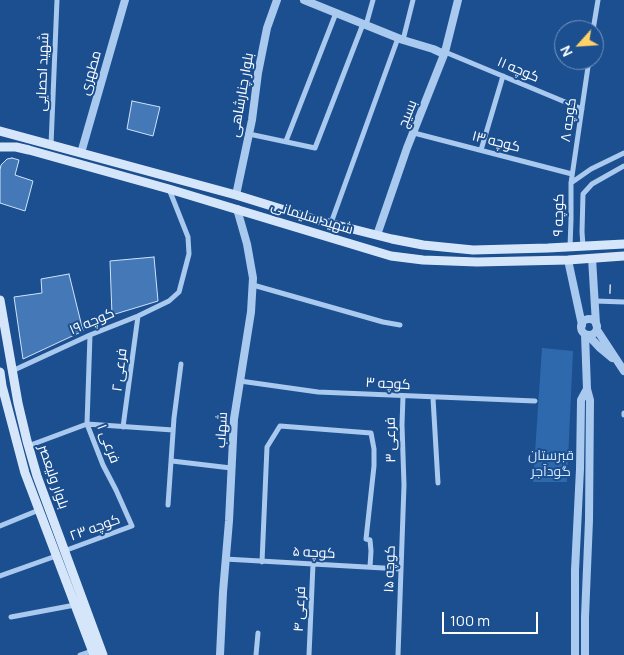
<!DOCTYPE html>
<html>
<head>
<meta charset="utf-8">
<style>
  body { margin:0 }
  #map { position:relative; width:624px; height:655px; overflow:hidden; background:#1b4f8f; font-family:Manrope,sans-serif }
  canvas { display:block }
  .north { position:absolute; left:554px; top:20px; width:50px; height:50px; box-sizing:border-box; background:#1b4f8f; border:1px solid #7695bc; border-radius:50%; rotate:244deg; font-size:14px; font-weight:700; line-height:20px; text-align:center; color:#fff }
  .north::after { content:''; display:block; margin:auto; width:18px; height:22px; background:#ffd166; clip-path:polygon(50% 0,100% 100%,50% 72%,0 100%) }
  .scale { position:absolute; left:442px; top:612px; width:96px; height:22px; box-sizing:border-box; border:2px solid #fff; border-top:0; padding-left:6px; font-size:15px; line-height:18px; white-space:nowrap; color:#fff; -webkit-text-stroke:4px #1b4f8f; paint-order:stroke }
</style>
</head>
<body>
<div id="map">
<canvas width="624" height="655"></canvas>
<div class="north">N</div>
<div class="scale">100 m</div>
</div>
<script>
const context = document.querySelector('canvas').getContext('2d');
context.lineJoin = 'round';
function fillPath(path, color) { context.fillStyle = color; context.fill(path, 'evenodd'); }
const toPath = rows => new Path2D(rows.map(r => 'M' + r).join(''));
function strokePath(path, color, width, dash) { context.strokeStyle = color; context.lineWidth = width; context.lineCap = dash ? 'butt' : 'round'; context.setLineDash(dash || []); context.stroke(path); }
function label(font, color, halo, rows, align = 'center') {
  context.font = font + ' Manrope,Cairo,sans-serif'; context.lineWidth = 4; context.setLineDash([]); context.textBaseline = 'middle'; context.strokeStyle = halo; context.fillStyle = color; for (const [text, x, y, turn = 0] of rows) {
    context.save(); context.translate(x, y); context.rotate((+turn || 0) * Math.PI / 180); context.textAlign = isNaN(turn) ? turn : align; if (halo) context.strokeText(text, 0, 0); context.fillText(text, 0, 0); context.restore();
  }
}
fillPath(toPath([
  [542,348,573,351,567,482,533,482]
]), '#2e69ad');
const building = toPath([
  [132,101,160,107,153,136,127,129,132,101],
  [12,158,19,160,15,175,33,181,25,211,0,203,0,170,1,165,7,159,12,158],
  [154,257,158,301,112,315,110,261,154,257],
  [69,274,83,331,23,359,14,297,42,293,41,279,69,274]
]);
fillPath(building, '#4478b7');
strokePath(building, '#cfe3fa', 1);
strokePath(toPath([
  [366,25,373,0],
  [593,30,598,0],
  [403,40,413,0],
  [445,52,582,109],
  [414,133,572,174],
  [249,134,315,148,363,24],
  [286,141,336,13],
  [51,145,57,0],
  [481,150,503,76],
  [571,183,591,169,624,153],
  [331,223,398,38],
  [583,246,582,232,583,194,592,184,624,166],
  [570,247,571,220,571,183,589,60],
  [253,285,383,322,400,325],
  [595,301,624,302],
  [12,371,90,335,138,316,169,301,179,292,189,254,188,237,169,189],
  [240,381,318,392,535,401],
  [433,398,438,483],
  [624,413,624,415],
  [123,427,138,316],
  [28,446,87,424,173,430],
  [172,461,231,468],
  [168,505,174,418,181,364],
  [0,526,39,510],
  [64,551,132,526,116,490,103,465,87,424,90,335],
  [225,559,401,569],
  [262,562,267,447,280,426,371,433,374,449,374,466,366,539,370,540,371,551,370,567],
  [0,576,56,556],
  [11,617,75,605],
  [80,655,92,651],
  [256,655,258,633],
  [309,655,313,564],
  [398,655,404,485,402,425,403,396]
]), '#a9c9ee', 5);
strokePath(toPath([
  [304,0,403,40,433,49,444,54],
  [81,153,125,0],
  [236,195,252,120,258,73,267,28,277,0],
  [377,235,407,148,445,52,458,0],
  [592,258,596,324],
  [568,260,582,325],
  '581 327a8 8 0 1 1 16 0a8 8 0 1 1-16 0Z',
  [597,330,624,371],
  [588,335,600,348,612,358],
  [220,655,223,592,229,521,234,419,251,312,253,278,247,244,237,209],
  [575,655,575,570,580,469,581,400,587,389],
  [585,655,585,617,589,520,590,400,587,389,585,334]
]), '#a9c9ee', 8);
strokePath(toPath([
  [0,131,236,195,317,220,392,239,423,245,473,250,548,248,624,244],
  [0,147,16,147,29,150,169,189,391,256,423,260,477,262,568,260,624,256],
  [0,300,18,403,27,441,37,476,103,655],
  [0,372,2,386,25,473,94,655]
]), '#d6e6fa', 9);
label('14px', '#fff', '#1b4f8f', [
  ["کوچه ۱۱",518,70,23],
  ["شهید احصایی",43,72,-88],
  ["مطهری",91,73,-74],
  ["بلوار چنارشاهی",242,95,-80],
  ["بسیج",408,114,-68],
  ["کوچه ۸",569,120,-82],
  ["کوچه ۱۳",496,142,14],
  ["کوچه ۹",559,215,-89],
  ["شهید سلیمانی",312,218,17],
  ["۱",610,290,2],
  ["کوچه ۱۹",92,322,-23],
  ["فرعی ۲",120,370,-83],
  ["کوچه ۳",388,384,3],
  ["شهاب",222,430,-86],
  ["فرعی ۳",391,440,-91],
  ["فرعی ۱",108,444,69],
  ["بلوار ولیعصر",53,477,71],
  ["کوچه ۲۳",95,528,-20],
  ["کوچه ۵",314,553,3],
  ["کوچه ۱۵",390,569,-88],
  ["فرعی ۴",300,609,-87]
]);
label('14px', '#cfe3fa', '#1b4f8f', [
  ["قبرستان",551,456],
  ["گودآجر",551,472]
]);
</script>
</body>
</html>
